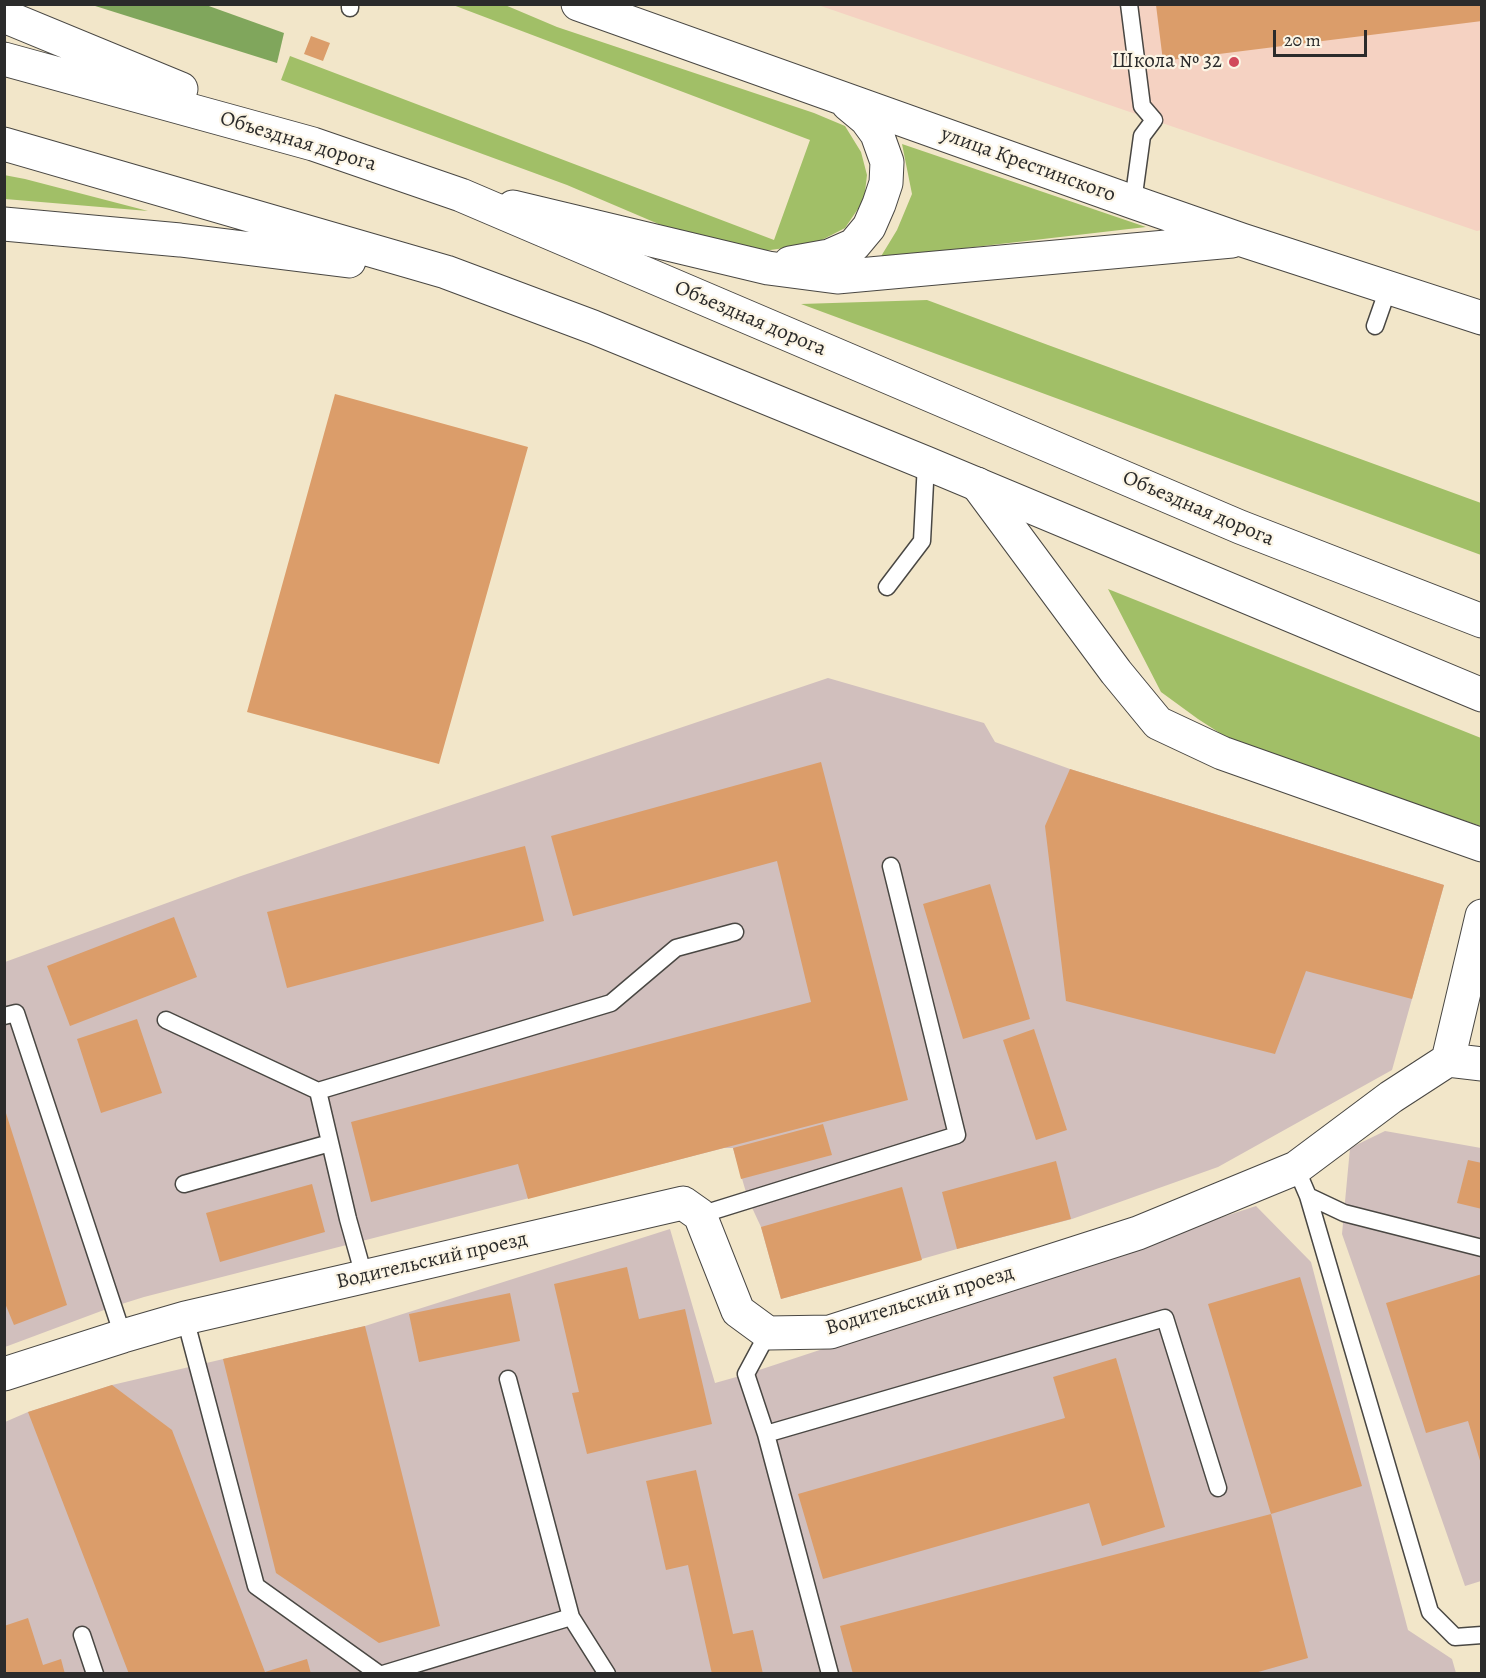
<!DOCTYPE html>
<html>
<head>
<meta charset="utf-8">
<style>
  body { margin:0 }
  #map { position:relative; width:1486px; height:1678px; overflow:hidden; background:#f2e6c9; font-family:Alegreya,serif }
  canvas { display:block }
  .frame { position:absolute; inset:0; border:6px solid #2b2b2b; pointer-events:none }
  .scale { position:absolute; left:1273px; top:30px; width:94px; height:27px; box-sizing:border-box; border:3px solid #2b2b2b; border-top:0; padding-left:8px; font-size:18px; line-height:21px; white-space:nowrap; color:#2b2b2b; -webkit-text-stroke:4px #fcf5e5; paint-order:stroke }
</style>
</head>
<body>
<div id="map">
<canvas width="1486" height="1678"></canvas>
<div class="frame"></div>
<div class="scale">20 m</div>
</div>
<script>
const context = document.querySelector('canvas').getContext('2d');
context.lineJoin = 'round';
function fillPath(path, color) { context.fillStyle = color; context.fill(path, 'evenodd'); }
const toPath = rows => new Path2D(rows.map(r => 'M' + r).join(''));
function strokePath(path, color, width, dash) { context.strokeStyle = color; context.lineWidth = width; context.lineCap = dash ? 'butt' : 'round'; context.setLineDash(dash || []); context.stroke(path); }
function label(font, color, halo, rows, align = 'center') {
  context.font = font + ' Alegreya,serif'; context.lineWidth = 4.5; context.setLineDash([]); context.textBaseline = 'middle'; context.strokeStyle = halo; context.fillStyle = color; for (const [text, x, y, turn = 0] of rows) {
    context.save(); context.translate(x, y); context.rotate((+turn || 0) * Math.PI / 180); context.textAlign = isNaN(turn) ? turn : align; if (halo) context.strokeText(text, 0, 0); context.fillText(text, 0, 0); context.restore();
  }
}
fillPath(toPath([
  [818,5,1481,5,1481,230,1477,231]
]), '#f5d2c2');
fillPath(toPath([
  [828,678,984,723,995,742,1070,769,1444,885,1392,1070,1218,1167,1072,1219,957,1249,781,1299,761,1227,748,1199,733,1148,724,1148,144,1297,112,1307,5,1347,5,962,241,876],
  [1385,1131,1481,1148,1481,1581,1465,1586,1342,1234,1350,1148],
  [1256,1206,1311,1262,1408,1630,1452,1659,1456,1673,5,1674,5,1422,28,1412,112,1385,365,1326,670,1229,715,1383,747,1374]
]), '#d1bfbd');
fillPath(toPath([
  [453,5,505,5,557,27,814,113,845,126,861,152,867,175,864,200,845,228,814,244,763,251,675,231,567,185,281,80,290,56,774,240,810,140],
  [902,144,1146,227,880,258,897,230,912,194],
  [4,175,25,179,148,211,5,199],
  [927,300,1048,345,1481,503,1481,555,801,304],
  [1108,589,1481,738,1481,826,1243,748,1198,719,1161,692]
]), '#a1bf67');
fillPath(toPath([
  [92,5,206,5,284,33,277,63]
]), '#80a65c');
fillPath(toPath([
  [1156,5,1482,5,1482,21,1163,61],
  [311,36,330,43,323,61,304,54],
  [335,394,528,447,439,764,247,712],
  [821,762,908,1100,528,1199,518,1164,371,1202,351,1122,811,1002,777,861,573,916,551,836],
  [1070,769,1444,885,1412,999,1306,971,1275,1054,1066,1001,1045,826],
  [525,846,544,921,287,988,267,912],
  [990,884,1030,1019,963,1039,923,904],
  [174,917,197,977,70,1026,47,966],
  [137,1019,162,1093,101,1113,77,1039],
  [1034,1029,1067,1130,1036,1140,1003,1040],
  [5,1110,67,1305,14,1325,4,1301],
  [823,1124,832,1155,741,1179,733,1148],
  [1468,1160,1482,1163,1482,1209,1457,1203],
  [1056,1161,1071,1219,957,1249,942,1192],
  [312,1184,325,1232,220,1262,206,1213],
  [902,1187,922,1260,781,1299,761,1227],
  [627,1267,639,1319,685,1309,712,1424,587,1454,572,1393,579,1392,554,1284],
  [1482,1274,1482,1464,1481,1464,1468,1421,1426,1433,1386,1303],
  [1300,1277,1362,1486,1271,1514,1208,1304],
  [510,1293,520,1341,419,1362,409,1314],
  [365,1326,440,1626,379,1643,276,1573,223,1359],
  [1116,1358,1165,1527,1102,1546,1089,1503,823,1579,798,1494,1065,1418,1053,1377],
  [112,1385,172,1430,265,1672,307,1659,311,1674,129,1674,28,1412],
  [696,1470,733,1634,753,1630,763,1674,712,1674,688,1565,666,1570,646,1481],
  [1271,1514,1308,1658,1251,1674,853,1674,840,1626],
  [28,1618,43,1665,61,1659,65,1674,4,1674,4,1626]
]), '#db9d6a');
const lane = toPath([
  [350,4,350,8],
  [1129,4,1142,106,1154,120,1142,136,1133,202],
  [1375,326,1389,286],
  [887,587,922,541,926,463],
  [4,1016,16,1013,123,1336],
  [166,1020,318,1091,348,1219,364,1276],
  [318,1091,611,1003,676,948,735,932],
  [1296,1168,1308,1196,1430,1612,1455,1637,1482,1635],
  [184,1184,330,1143],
  [1308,1196,1344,1213,1482,1248],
  [700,1215,957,1135,891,866],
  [185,1318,256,1586,379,1674],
  [768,1333,746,1374,766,1434,830,1674],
  [766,1434,1165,1318,1218,1488],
  [571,1617,607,1674],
  [82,1635,95,1674],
  [383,1674,571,1617,508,1379]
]);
const street = toPath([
  [977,484,1116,672,1158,723,1222,753,1482,845],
  [1482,916,1448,1060,1482,1064],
  [4,1374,123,1336,185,1318,683,1203,700,1215,738,1311,768,1333,830,1332,1138,1233,1296,1168,1391,1097,1448,1060]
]);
const secondary = toPath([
  [578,4,1133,202,1242,240,1482,318],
  [513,207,768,268,837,277,1232,241],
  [790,263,829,256,854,245,869,227,879,204,886,183,887,162,877,134,866,119,848,104]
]);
const primary = toPath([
  [4,16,181,89],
  [4,59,313,144,461,195,1240,527,1482,621],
  [4,144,446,272,593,327,926,463,1482,695],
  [4,224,180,240,349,261]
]);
strokePath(lane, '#494743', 19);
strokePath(street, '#494743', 35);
strokePath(secondary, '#494743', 35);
strokePath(primary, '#494743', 35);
strokePath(lane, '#fff', 16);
strokePath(street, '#fff', 33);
strokePath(secondary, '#fff', 33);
strokePath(primary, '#fff', 33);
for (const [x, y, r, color] of [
  [1234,62,6,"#d1495b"]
]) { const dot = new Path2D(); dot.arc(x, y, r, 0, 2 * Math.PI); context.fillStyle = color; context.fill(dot); strokePath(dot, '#fcf5e5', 2); }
label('21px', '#2b2b2b', '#fcf5e5', [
  ["Школа № 32",1222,62]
], 'right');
label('21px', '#2b2b2b', '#fcf5e5', [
  ["Объездная дорога",298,142,17],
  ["улица Крестинского",1028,165,20],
  ["Объездная дорога",750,319,23],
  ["Объездная дорога",1198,509,23],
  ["Водительский проезд",432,1261,-13],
  ["Водительский проезд",920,1301,-17]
]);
</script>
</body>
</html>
